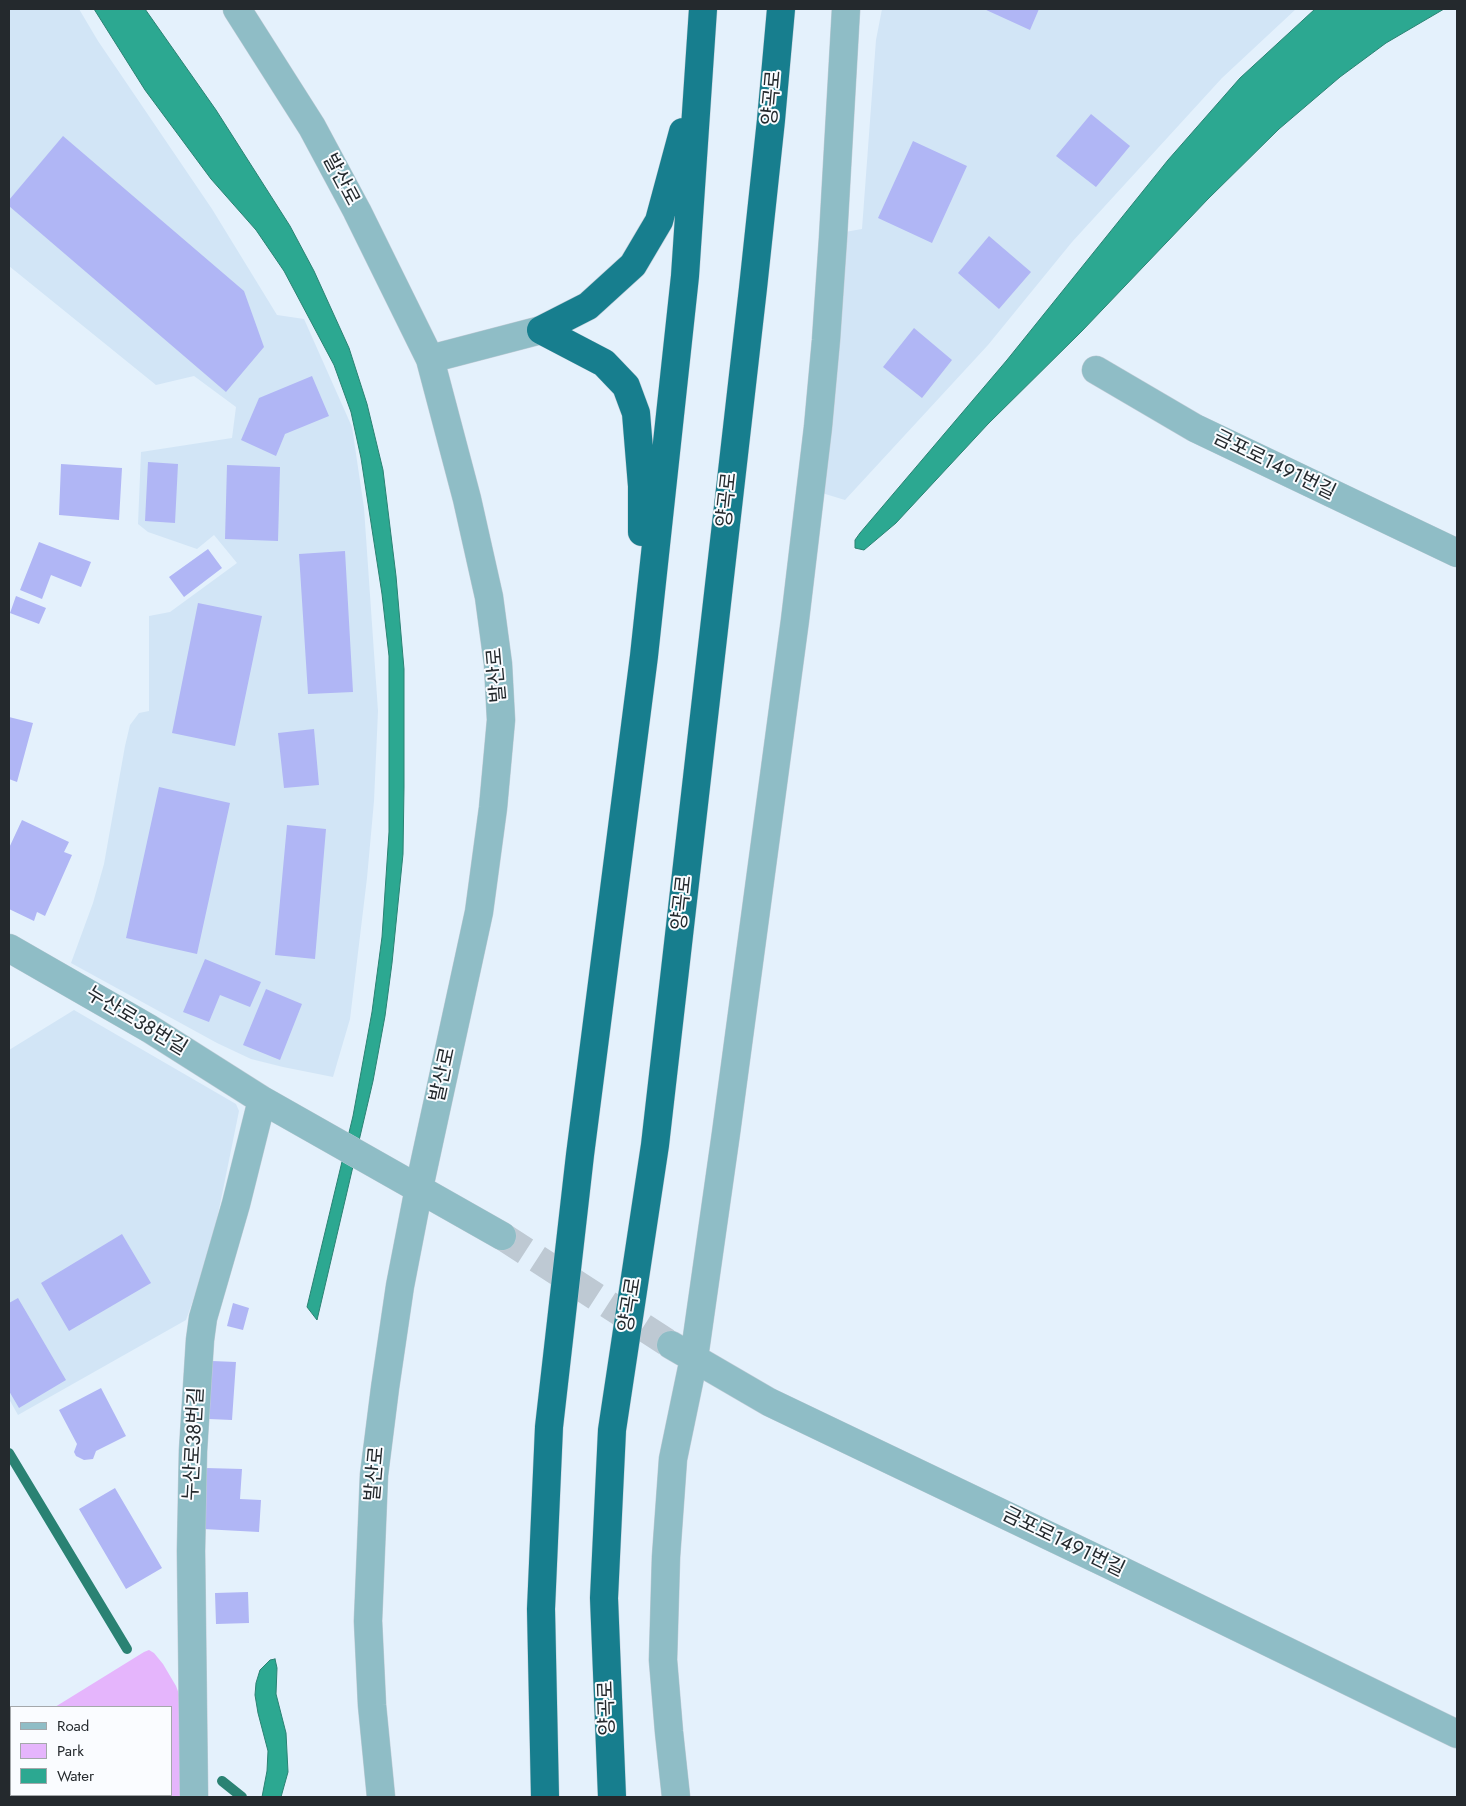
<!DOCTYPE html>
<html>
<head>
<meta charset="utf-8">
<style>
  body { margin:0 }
  #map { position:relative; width:1466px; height:1806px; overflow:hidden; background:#e4f1fc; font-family:Jost,sans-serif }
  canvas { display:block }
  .frame { position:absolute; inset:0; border:10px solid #24292d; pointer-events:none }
  .legend { position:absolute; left:10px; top:1706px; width:162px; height:90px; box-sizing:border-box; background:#fafcff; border:1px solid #a4a8ab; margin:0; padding:6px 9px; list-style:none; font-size:15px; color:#24292d }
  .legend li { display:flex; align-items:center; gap:10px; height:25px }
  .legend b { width:25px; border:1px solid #a4a8ab }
</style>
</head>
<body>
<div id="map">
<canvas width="1466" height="1806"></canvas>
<div class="frame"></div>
<ul class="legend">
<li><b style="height:6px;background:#8fbdc6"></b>Road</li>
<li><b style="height:14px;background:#e5b5fc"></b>Park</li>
<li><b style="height:14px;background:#2ca891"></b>Water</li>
</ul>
</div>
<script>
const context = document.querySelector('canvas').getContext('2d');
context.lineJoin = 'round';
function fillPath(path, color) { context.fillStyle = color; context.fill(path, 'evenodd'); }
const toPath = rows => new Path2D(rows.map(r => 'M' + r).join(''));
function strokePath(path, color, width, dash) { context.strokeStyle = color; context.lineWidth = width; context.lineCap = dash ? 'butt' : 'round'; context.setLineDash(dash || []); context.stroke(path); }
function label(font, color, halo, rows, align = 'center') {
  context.font = font + ' Jost,"Noto Sans KR",sans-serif'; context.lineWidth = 4; context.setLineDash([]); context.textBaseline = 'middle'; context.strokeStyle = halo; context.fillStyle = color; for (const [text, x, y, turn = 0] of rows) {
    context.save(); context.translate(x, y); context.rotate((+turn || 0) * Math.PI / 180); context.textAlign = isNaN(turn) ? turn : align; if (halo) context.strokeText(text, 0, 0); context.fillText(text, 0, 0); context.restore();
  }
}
fillPath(toPath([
  [9,9,79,9,98,41,212,209,277,315,304,319,352,427,364,508,378,711,374,801,367,878,350,1019,333,1077,283,1067,251,1059,217,1043,71,963,93,903,104,864,125,746,130,725,139,713,149,711,149,616,170,612,237,563,214,535,197,549,148,532,138,524,141,452,232,438,236,407,194,376,156,385,9,266],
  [882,9,1296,9,1222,78,1072,242,988,345,845,500,822,493,845,232,862,229,876,40],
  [74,1010,236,1104,239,1111,215,1229,206,1264,186,1320,18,1415,9,1399,9,1050]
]), '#d2e5f6');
fillPath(toPath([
  [149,1650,154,1653,163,1664,176,1686,179,1694,182,1797,9,1797,9,1735,11,1733,11,1795,171,1795,171,1707,55,1707,144,1652]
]), '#e5b5fc');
const water = toPath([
  [94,9,145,9,216,110,290,226,314,271,349,348,367,404,383,470,396,576,404,669,404,787,403,854,392,963,385,1016,373,1081,317,1320,307,1307,353,1116,372,1012,382,937,389,832,389,656,382,594,361,458,351,412,334,365,284,271,256,230,211,179,145,90,94,9],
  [1315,9,1444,9,1386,43,1340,77,1279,129,1208,199,1082,331,988,424,896,523,864,550,855,548,855,540,860,533,1007,360,1168,160,1240,78,1315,9],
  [275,1659,277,1668,276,1694,286,1733,288,1772,281,1797,262,1797,267,1771,268,1751,258,1713,255,1695,256,1683,260,1670,270,1660,275,1659]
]);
fillPath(water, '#2ca891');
strokePath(water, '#2a8273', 1);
strokePath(toPath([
  [9,1453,127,1649],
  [222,1781,242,1797]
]), '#2a8273', 10);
fillPath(toPath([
  [984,9,1039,9,1030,30],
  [1091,114,1130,146,1096,187,1056,156],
  [63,136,244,291,264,347,226,392,9,206,9,200],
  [913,141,967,166,932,243,878,218],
  [989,236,1031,272,999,309,958,273],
  [914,328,952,360,922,398,883,367],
  [312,376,329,416,285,434,276,456,241,440,259,398],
  [148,462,178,464,175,523,145,521],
  [61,464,122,468,119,520,59,515],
  [227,465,280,467,278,541,225,539],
  [39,542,91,562,81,587,51,575,42,599,20,590],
  [208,549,222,568,184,597,169,577],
  [345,551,353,692,308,694,299,554],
  [16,596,46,608,39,624,10,613],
  [198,603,262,616,235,746,172,733],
  [9,717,33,723,17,782,9,779],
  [314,729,319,785,284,788,278,733],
  [159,787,230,803,197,954,126,938],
  [22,820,69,842,64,852,72,855,45,916,37,912,34,921,9,909,9,848],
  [287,825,326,829,315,959,275,955],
  [205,959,261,982,250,1007,220,995,209,1022,183,1012],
  [266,989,302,1004,280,1060,243,1045],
  [122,1234,151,1283,69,1331,41,1283],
  [18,1298,66,1380,19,1408,9,1391,9,1303],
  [233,1303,249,1308,243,1330,227,1326],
  [212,1361,236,1362,232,1420,209,1419],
  [101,1388,126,1436,96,1451,93,1459,84,1460,76,1456,74,1452,77,1444,59,1410],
  [206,1468,242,1469,240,1499,261,1500,259,1532,203,1529],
  [115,1488,162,1568,126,1589,79,1509],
  [248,1592,249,1623,216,1624,215,1593]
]), '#b0b6f5');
strokePath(toPath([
  [502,1236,671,1345]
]), '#bec9d3', 28, [28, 14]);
const minor = toPath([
  [237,9,312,127,357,211,430,359],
  [1096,370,1195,428,1457,553],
  [9,948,150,1029,262,1100,502,1236],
  [671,1345,769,1402,1114,1567,1457,1734],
  [194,1797,191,1551,193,1451,200,1340,203,1318,236,1204,262,1100],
  [381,1797,372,1705,368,1621,374,1475,385,1388,400,1286,419,1188,479,912,493,808,501,720,498,664,489,597,467,499,430,359,541,330],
  [676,1797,669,1732,663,1660,666,1557,673,1459,694,1358,726,1133,795,620,818,427,826,340,833,238,846,9]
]);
const highway = toPath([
  [541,330,604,363,626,386,636,413,642,486,642,532],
  [541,330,588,306,633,265,659,221,683,132],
  [545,1797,541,1609,549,1427,580,1155,644,656,685,276,703,9],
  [612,1797,604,1598,612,1430,655,1145,753,288,771,120,781,9]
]);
strokePath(minor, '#c1cdd7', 29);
strokePath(highway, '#c1cdd7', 29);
strokePath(minor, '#8fbdc6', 28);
strokePath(highway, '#177e8e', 28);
label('20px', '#24292d', '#fafcff', [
  ["양곡로",773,98,-85],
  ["발산로",340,180,62],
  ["금포로1491번길",1274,466,26],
  ["양곡로",728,500,-84],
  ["발산로",498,675,-95],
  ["양곡로",683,903,-84],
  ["누산로38번길",136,1022,31],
  ["발산로",444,1075,-78],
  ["양곡로",631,1305,-81],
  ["누산로38번길",195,1444,-87],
  ["발산로",376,1474,-85],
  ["금포로1491번길",1063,1543,26],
  ["양곡로",608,1708,-92]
]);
</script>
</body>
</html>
